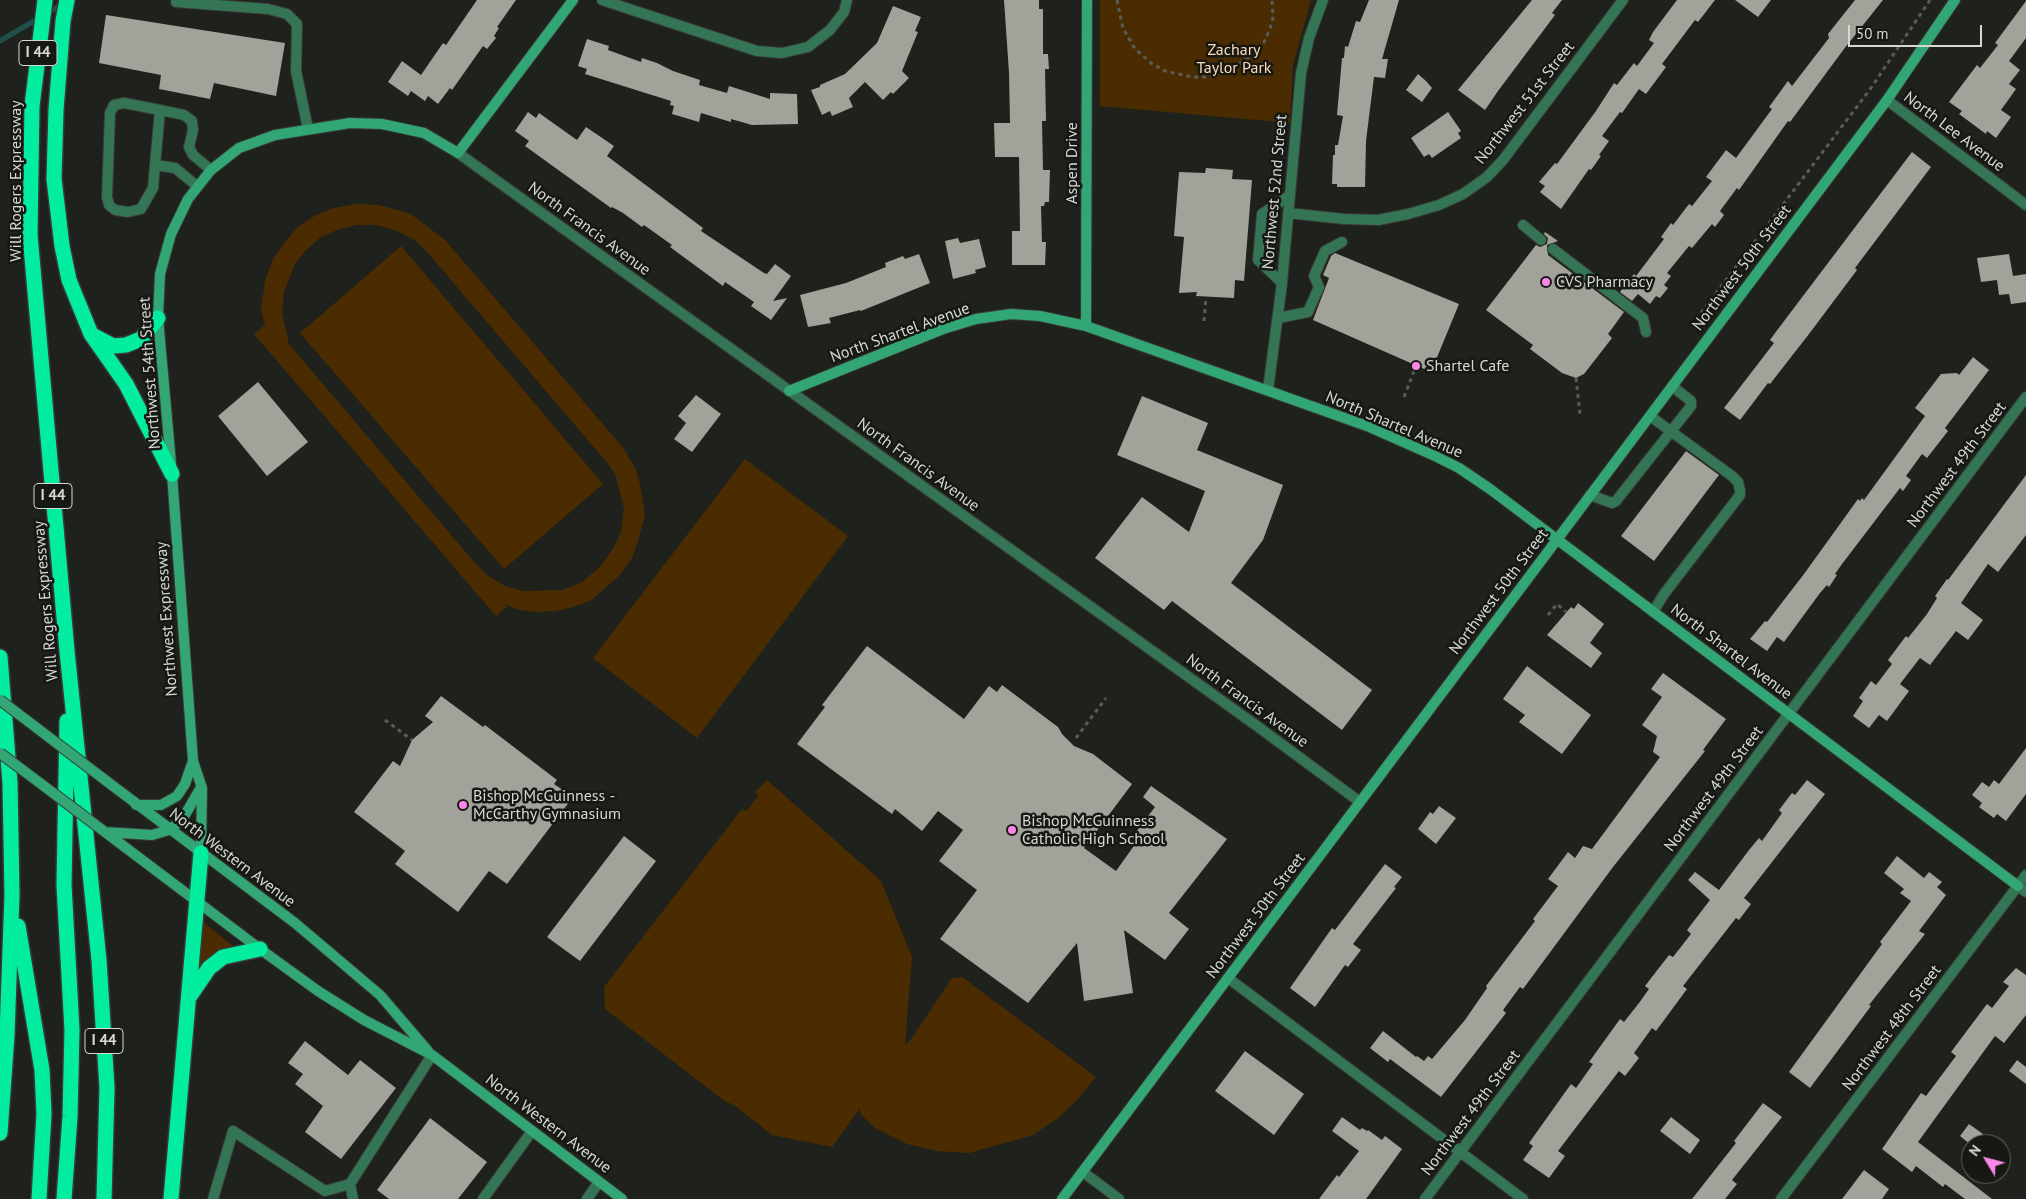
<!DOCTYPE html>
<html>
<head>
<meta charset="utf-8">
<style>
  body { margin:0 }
  #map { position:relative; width:2026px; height:1199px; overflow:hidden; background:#1f211d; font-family:"PT Sans",sans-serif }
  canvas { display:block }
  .north { position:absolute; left:1961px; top:1134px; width:50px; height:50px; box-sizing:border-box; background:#161813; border:1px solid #636560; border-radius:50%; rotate:307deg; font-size:14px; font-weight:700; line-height:20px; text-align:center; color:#d6d8d4 }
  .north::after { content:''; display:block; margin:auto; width:18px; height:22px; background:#fa87e7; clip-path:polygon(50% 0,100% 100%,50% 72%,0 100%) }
  .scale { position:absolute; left:1848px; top:25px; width:134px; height:22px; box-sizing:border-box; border:2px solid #d6d8d4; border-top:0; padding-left:6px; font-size:15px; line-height:18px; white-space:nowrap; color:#d6d8d4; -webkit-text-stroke:4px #161813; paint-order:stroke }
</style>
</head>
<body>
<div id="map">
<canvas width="2026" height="1199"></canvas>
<div class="north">N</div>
<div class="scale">50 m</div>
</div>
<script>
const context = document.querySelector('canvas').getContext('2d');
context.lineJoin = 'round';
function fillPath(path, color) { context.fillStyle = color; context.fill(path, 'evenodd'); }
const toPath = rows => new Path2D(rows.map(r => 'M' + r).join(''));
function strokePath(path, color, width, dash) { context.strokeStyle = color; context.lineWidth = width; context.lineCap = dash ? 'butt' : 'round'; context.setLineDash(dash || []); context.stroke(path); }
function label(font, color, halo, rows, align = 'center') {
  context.font = font + ' "PT Sans",sans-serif'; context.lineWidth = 5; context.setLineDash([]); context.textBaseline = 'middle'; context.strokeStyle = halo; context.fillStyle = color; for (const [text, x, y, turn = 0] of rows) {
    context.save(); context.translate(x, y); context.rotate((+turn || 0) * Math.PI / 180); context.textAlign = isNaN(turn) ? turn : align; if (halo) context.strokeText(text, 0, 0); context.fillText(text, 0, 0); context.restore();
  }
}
fillPath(toPath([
  [1100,0,1311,0,1293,65,1290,123,1100,106],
  [357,204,379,205,411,214,445,240,624,449,629,458,636,469,640,484,645,515,638,541,632,558,619,576,590,601,573,607,555,611,536,612,520,610,504,604,507,607,496,616,254,334,265,325,261,310,265,281,273,259,285,242,298,227,316,215,334,208],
  [357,225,376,225,395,230,415,240,429,254,609,465,616,476,624,509,621,532,613,549,600,567,582,582,563,590,523,591,505,586,487,575,474,562,289,344,282,313,284,292,295,264,305,251,321,237,337,230],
  [401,246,603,484,504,569,300,333],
  [745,459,848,536,697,738,593,658],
  [767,780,881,881,912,957,905,1045,912,1038,952,978,962,977,1096,1077,1077,1100,1058,1118,1033,1135,969,1153,937,1151,907,1144,875,1128,861,1115,860,1108,832,1147,772,1135,734,1105,726,1102,605,1009,604,987,742,809,746,811,758,797,755,792],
  [202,921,233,946,215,953,205,962,196,978]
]), '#4b2c01');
strokePath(toPath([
  [0,41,63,4]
]), '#1f4e4c', 5.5);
fillPath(toPath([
  [477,0,516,0,497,27,499,28,494,36,496,38,487,49,483,46,452,90,450,88,438,104,428,96,425,101,411,91,408,96,388,82,402,61,421,75,443,43,446,45],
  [1004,0,1039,0,1039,9,1043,9,1043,54,1048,54,1049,69,1045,69,1046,121,1042,121,1043,170,1050,170,1049,202,1045,202,1044,206,1041,206,1042,242,1046,242,1045,265,1012,265,1012,231,1020,231,1019,157,995,157,994,123,1010,123,1009,73],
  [1369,0,1399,0,1382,59,1388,59,1385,78,1374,77,1366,141,1365,187,1337,187,1337,184,1332,184,1333,155,1335,155,1335,145,1338,145,1343,116,1337,115,1342,58,1344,58,1345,46,1348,47,1356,21,1360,22],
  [1532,0,1562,0,1552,13,1555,15,1498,91,1485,110,1458,90],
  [1677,0,1715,0,1698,22,1695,20,1662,64,1666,67,1646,94,1639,89,1622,113,1620,112,1602,136,1609,141,1599,155,1601,156,1591,170,1589,169,1561,209,1540,192,1545,186,1539,182,1555,163,1557,164,1596,111,1614,83,1617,85,1634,63,1637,66,1654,43,1649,40,1653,32],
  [1735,0,1771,0,1758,17],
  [1855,0,1883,0,1844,49,1790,122,1788,121,1739,190,1737,188,1720,211,1724,215,1715,227,1712,224,1692,248,1689,246,1667,273,1671,276,1664,285,1668,288,1660,298,1656,296,1650,304,1638,294,1632,301,1620,292,1634,274,1636,276,1664,239,1661,237,1671,223,1673,225,1689,204,1692,206,1712,181,1706,177,1726,150,1736,158,1772,109,1769,107,1788,81,1792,86,1829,38,1828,34],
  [2026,1,2026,38,2009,61,2020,70,2009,84,2016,89,2001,110,2011,117,1996,138,1987,131,1986,134,1959,114,1962,111,1949,102,1977,65,1980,68,1998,45,1995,43],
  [893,6,921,17,915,31,918,32,902,71,909,78,893,94,891,92,883,100,865,82,849,98,853,107,832,116,830,111,822,115,811,90,820,87,820,85,845,74,877,43],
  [106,15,285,43,276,96,214,83,210,99,159,89,161,75,99,63],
  [587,39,609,46,608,50,641,62,642,58,657,63,673,71,700,80,699,85,727,93,729,86,770,99,770,93,797,94,798,124,752,125,731,119,731,122,701,113,699,122,672,114,674,106,670,105,671,101,585,74,587,69,578,66],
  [1418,74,1426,81,1432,88,1422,102,1406,90],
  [528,112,536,118,539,113,577,140,586,127,614,146,607,156,703,228,701,231,764,273,767,274,775,264,791,276,773,301,787,298,771,320,751,306,754,302,725,282,723,286,670,247,672,245,644,225,642,227,623,213,612,207,611,208,525,146,529,141,515,131],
  [1448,112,1461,131,1458,133,1461,138,1432,158,1429,154,1424,157,1411,138],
  [1912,152,1931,167,1855,268,1857,270,1809,334,1770,384,1768,383,1740,420,1724,408,1774,343,1770,340,1775,333],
  [1206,168,1233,170,1232,179,1252,180,1244,281,1235,280,1234,298,1196,296,1197,292,1179,293,1184,237,1174,236,1179,172,1205,173],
  [1545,232,1558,241,1547,245,1548,255,1624,312,1608,334,1612,338,1584,374,1576,378,1562,373,1530,349,1533,345,1486,310,1536,245,1540,247,1547,244,1548,238,1544,234],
  [958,238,960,243,979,239,986,267,975,270,976,273,953,279,945,241],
  [1335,253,1459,304,1431,372,1313,320,1329,278,1323,275,1331,256],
  [919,254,930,283,861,311,860,310,829,318,831,323,808,327,800,295,846,283,886,267,885,263,903,256,905,259],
  [2009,254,2013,276,2026,274,2026,302,2011,304,2009,294,1999,295,1997,280,1981,282,1977,258],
  [1973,357,1989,370,1945,428,1948,431,1927,458,1922,454,1906,476,1911,480,1903,491,1900,488,1842,564,1835,574,1837,575,1829,587,1827,585,1820,593,1784,642,1777,637,1767,651,1750,639,1765,621,1767,622,1804,574,1858,499,1860,501,1862,498,1864,500,1925,416,1915,408,1941,374,1957,373,1959,375],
  [258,382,308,442,267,476,218,416],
  [696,395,721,414,692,452,674,439,686,423,678,416],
  [1142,396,1208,423,1197,450,1283,485,1263,540,1231,583,1372,690,1342,730,1172,601,1164,610,1095,558,1142,497,1189,532,1205,491,1117,455],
  [1686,451,1719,475,1654,561,1621,536],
  [2026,475,2026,535,1998,572,1988,564,1961,603,1983,620,1968,640,1956,631,1930,665,1920,658,1900,684,1909,691,1887,721,1879,715,1869,728,1853,716,1863,701,1859,698,1871,681,1876,685,1892,664,1888,660,1906,636,1908,638,1927,614,1937,598,1935,596,1947,579,1948,580],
  [1578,603,1604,624,1590,643,1602,653,1591,668,1547,635,1571,607,1574,609],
  [867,646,964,719,989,686,997,692,1002,685,1058,727,1062,734,1074,746,1093,754,1132,784,1084,848,1116,871,1141,836,1136,832,1155,807,1143,797,1151,786,1227,839,1169,913,1189,929,1165,960,1124,930,1133,993,1084,1001,1077,943,1028,1003,940,939,977,890,939,861,963,830,938,811,922,831,895,809,892,814,797,744,825,707,822,705],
  [1527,666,1591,715,1562,754,1519,722,1525,715,1503,699],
  [1663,673,1726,719,1703,750,1705,751,1613,867,1523,989,1520,987,1503,1010,1506,1013,1441,1097,1390,1059,1388,1062,1370,1048,1383,1031,1416,1057,1417,1056,1424,1061,1428,1056,1432,1059,1465,1020,1487,988,1486,986,1535,921,1533,919,1558,886,1548,879,1568,852,1575,858,1583,846,1592,849,1660,757,1653,752,1657,736,1642,725,1662,697,1651,689],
  [441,696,483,727,485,725,557,780,554,784,573,797,507,884,489,871,458,912,395,864,405,851,354,812,393,761,400,766,412,740,433,722,425,716],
  [2026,748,2026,794,2006,821,1997,814,1994,818,1979,807,1982,803,1972,795,1982,782,1989,787,1994,780,1999,784],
  [1807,780,1825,794,1744,898,1751,904,1739,920,1736,918,1683,986,1687,989,1656,1031,1652,1028,1634,1053,1639,1058,1625,1076,1619,1071,1558,1151,1565,1156,1549,1178,1523,1160,1533,1146,1529,1143,1571,1084,1576,1088,1593,1064,1589,1062,1620,1019,1624,1022,1639,1003,1649,989,1645,986,1669,955,1673,957,1691,934,1687,930,1710,900,1688,880,1695,872,1719,890,1749,850,1759,838,1762,841,1782,813,1779,810,1792,793,1795,795],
  [1439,806,1456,818,1436,844,1418,829,1430,812,1433,814],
  [624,836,656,861,580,961,547,937],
  [1897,856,1924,878,1929,872,1942,882,1937,887,1946,895,1919,931,1925,934,1869,1005,1871,1006,1810,1088,1789,1072,1882,944,1880,942,1911,901,1900,893,1904,889,1884,873],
  [1385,864,1402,877,1394,887,1396,888,1353,944,1361,950,1348,967,1345,965,1315,1007,1290,988,1332,928,1335,930],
  [2016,968,2026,975,2026,1015,2004,1043,1995,1036,1918,1142,1992,1199,1965,1199,1945,1184,1943,1187,1916,1166,1912,1172,1882,1149,1921,1093,1926,1096,1956,1056,1951,1052,1987,1004,1992,1008,2009,986,2003,982],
  [305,1041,348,1075,360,1060,396,1088,341,1159,305,1132,323,1106,295,1084,303,1074,288,1063],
  [1245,1051,1304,1094,1274,1135,1215,1091],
  [2017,1060,2026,1067,2026,1084,2009,1071],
  [1763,1103,1782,1117,1732,1180,1737,1184,1725,1199,1692,1199,1736,1143,1734,1141],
  [1342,1117,1360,1130,1362,1128,1367,1131,1368,1130,1382,1140,1385,1136,1402,1149,1366,1199,1319,1199,1337,1175,1339,1177,1359,1151,1332,1131],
  [1671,1117,1700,1140,1690,1154,1660,1131],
  [430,1118,487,1162,458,1199,389,1199,377,1190],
  [1969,1124,1983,1134,1976,1144,1971,1145,1960,1136],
  [1864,1170,1889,1189,1882,1199,1842,1199]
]), '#a2a19a');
const lane = toPath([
  [176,2,268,9,287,14,297,24,296,71,308,129],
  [155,165,153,188,141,209,128,212,115,210,109,205,107,197,110,113,114,105,124,103,160,110],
  [197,186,175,168,155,165,160,110,184,115,192,121,193,130,189,147,193,155,211,170],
  [1523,225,1541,240],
  [1553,249,1643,318,1646,332],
  [1282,283,1258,260,1262,214,1289,196],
  [1278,318,1308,312,1319,287,1314,276,1325,251,1342,242],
  [1650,416,1732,476,1738,482,1740,490,1740,495,1664,594,1653,612],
  [1590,495,1612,503,1616,501,1691,406,1691,401,1672,386],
  [1083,1172,1119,1199],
  [350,1184,353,1199],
  [213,1199,233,1131,325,1191,350,1184,432,1055],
  [483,1199,532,1131]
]);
const street = toPath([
  [602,0,757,51,782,53,808,47,830,30,844,12,847,0],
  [1887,100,2026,205],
  [458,153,1257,726,1360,802],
  [1288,213,1344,219,1378,220,1408,214,1439,205,1463,194,1487,177,1503,160,1623,0],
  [1268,390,1282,283,1301,73,1309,38,1323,0],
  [2018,886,2026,892],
  [1228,978,1523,1199],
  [587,1199,599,1182],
  [1425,1199,2026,397],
  [1781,1199,2026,875]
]);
const secondary = toPath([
  [1086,326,1087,0],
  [789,391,943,329,976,319,1011,314,1040,316,1086,326,1367,426,1435,456,1459,468,1490,489,2018,886],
  [113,786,295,923,380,995,428,1051],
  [136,805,161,805,177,796,185,784,193,761],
  [105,832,260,949,318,991,364,1020,432,1055,622,1199],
  [105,832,152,835,169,830,182,820,200,789],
  [201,853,202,788,193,761,172,474,158,318,160,274,171,234,188,199,211,170,239,148,275,135,350,123,382,124,424,133,458,153,573,0],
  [1062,1199,1887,100,1955,0]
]);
const highway = toPath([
  [45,0,32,106,30,235,67,651,99,960,107,1088,104,1199],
  [67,0,63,21,56,110,54,179,62,246,69,280,91,334,126,384,172,474],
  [92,335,113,346,126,345,141,339,158,318],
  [0,657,10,783,12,895,7,1035,0,1133],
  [18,926,42,1070,44,1114,39,1199],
  [190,996,209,968,223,957,260,949],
  [64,1199,70,1117,72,1030,64,885,67,721],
  [171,1199,201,853]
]);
strokePath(lane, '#393b37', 12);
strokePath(street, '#393b37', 12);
strokePath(secondary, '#393b37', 12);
strokePath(highway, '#393b37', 18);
strokePath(toPath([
  [1117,0,1123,28,1135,49,1151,63,1165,71,1192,77,1206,77,1232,69,1254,53,1264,42,1270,29,1273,18,1272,0],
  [1701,313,1871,88,1930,0],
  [1204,321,1206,297],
  [1576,378,1580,414],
  [1404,397,1416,366],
  [1548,615,1557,604,1566,612],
  [385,720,412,740],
  [1076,738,1106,698]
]), '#5a5c58', 3, [4, 4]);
strokePath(lane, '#347556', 10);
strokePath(street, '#347556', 10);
strokePath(secondary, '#32a674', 10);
strokePath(highway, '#03eda0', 15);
const secondaryBridge = toPath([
  [0,700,113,786],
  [0,753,105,832]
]);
strokePath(secondaryBridge, '#393b37', 12, []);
strokePath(secondaryBridge, '#32a674', 10);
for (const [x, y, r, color] of [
  [1546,282,5,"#fa87e7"],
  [1416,366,5,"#fa87e7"],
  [463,805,5,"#fa87e7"],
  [1012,830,5,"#fa87e7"]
]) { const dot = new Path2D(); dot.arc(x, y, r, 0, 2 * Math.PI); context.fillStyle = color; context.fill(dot); strokePath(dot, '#161813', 2); }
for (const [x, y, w] of [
  [38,53,38],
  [53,496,38],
  [104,1041,38]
]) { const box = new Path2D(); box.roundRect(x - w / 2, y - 12.5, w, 25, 4); context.fillStyle = '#161813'; context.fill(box); strokePath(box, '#d6d8d4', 1); }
label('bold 15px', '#d6d8d4', null, [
  ["I 44",38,53],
  ["I 44",53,496],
  ["I 44",104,1041]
]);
label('16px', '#ffdbb6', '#161813', [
  ["Zachary",1234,50],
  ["Taylor Park",1234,68]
]);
label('16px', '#d6d8d4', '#161813', [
  ["Northwest 51st Street",1525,103,-52],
  ["North Lee Avenue",1954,132,37],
  ["Aspen Drive",1072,163,-90],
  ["Will Rogers Expressway",16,181,-90],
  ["Northwest 52nd Street",1275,192,-85],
  ["North Francis Avenue",589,229,36],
  ["Northwest 50th Street",1742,268,-53],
  ["North Shartel Avenue",900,333,-20],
  ["Northwest 54th Street",150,373,-94],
  ["North Shartel Avenue",1394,425,23],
  ["North Francis Avenue",918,465,36],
  ["Northwest 49th Street",1957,465,-53],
  ["Northwest 50th Street",1499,592,-53],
  ["Will Rogers Expressway",46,601,-95],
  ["Northwest Expressway",167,619,-94],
  ["North Shartel Avenue",1731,652,37],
  ["North Francis Avenue",1247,701,36],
  ["Northwest 49th Street",1714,789,-53],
  ["North Western Avenue",232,858,37],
  ["Northwest 50th Street",1256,916,-53],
  ["Northwest 48th Street",1892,1028,-53],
  ["Northwest 49th Street",1471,1113,-53],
  ["North Western Avenue",548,1124,37]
]);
label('16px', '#d6d8d4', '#161813', [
  ["CVS Pharmacy",1556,282],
  ["Shartel Cafe",1426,366],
  ["Bishop McGuinness -",473,796],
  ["McCarthy Gymnasium",473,814],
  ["Bishop McGuinness",1022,821],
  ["Catholic High School",1022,839]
], 'left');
</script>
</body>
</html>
